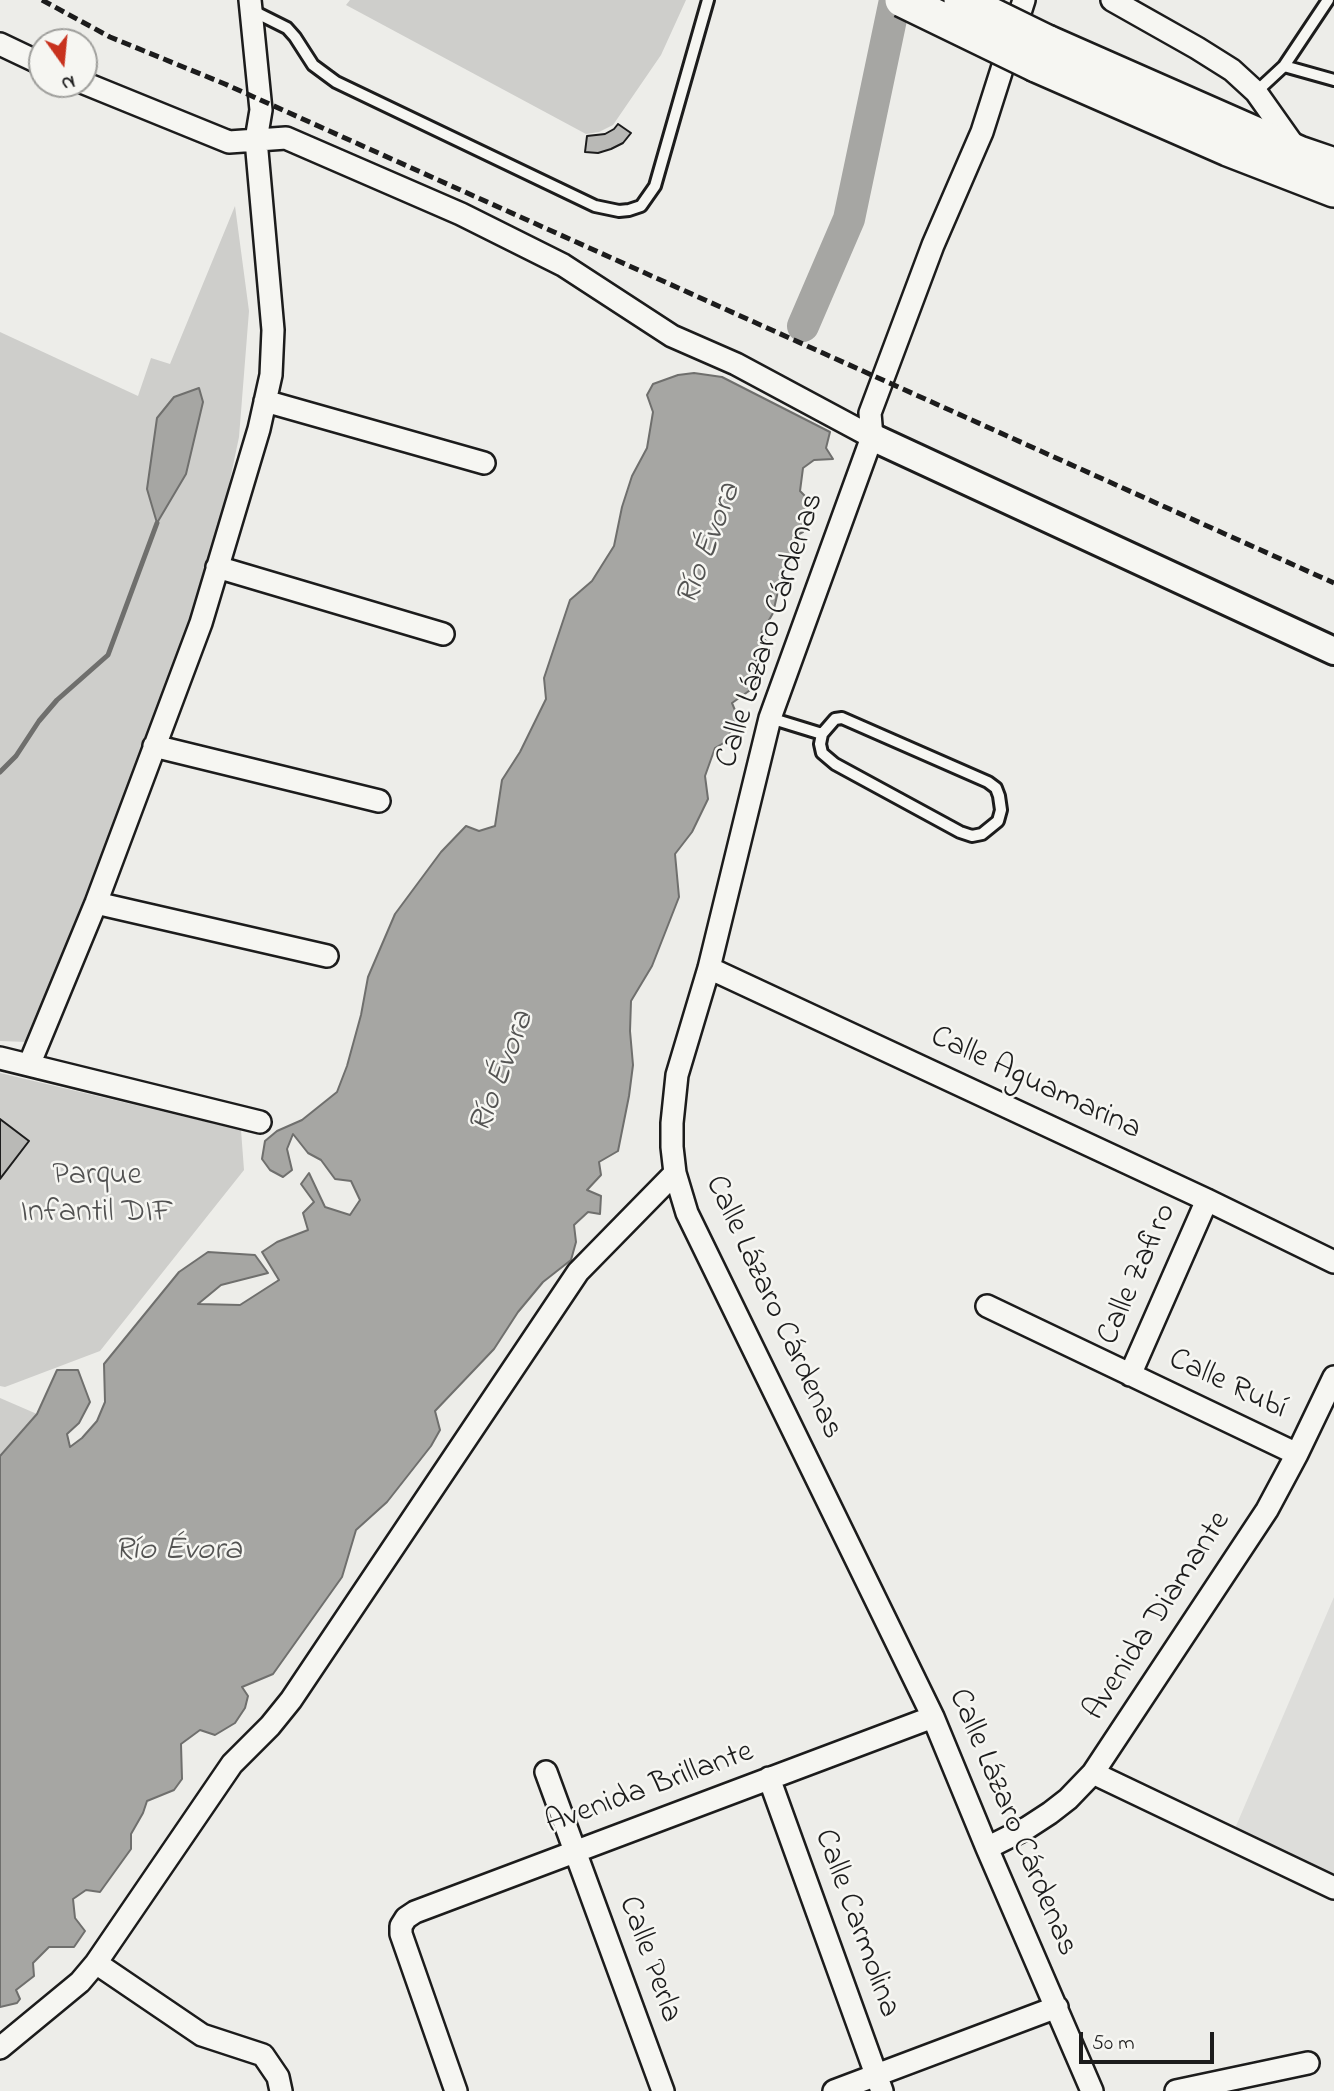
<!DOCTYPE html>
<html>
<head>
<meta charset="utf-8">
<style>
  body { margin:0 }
  #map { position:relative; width:1334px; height:2091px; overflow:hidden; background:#edede9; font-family:"Indie Flower",sans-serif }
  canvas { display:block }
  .north { position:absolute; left:28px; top:28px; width:70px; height:70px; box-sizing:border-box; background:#f6f6f2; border:2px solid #9f9f9c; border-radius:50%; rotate:165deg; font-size:19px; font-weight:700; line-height:28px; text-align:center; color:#1c1c1c }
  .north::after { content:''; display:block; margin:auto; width:24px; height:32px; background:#c8321e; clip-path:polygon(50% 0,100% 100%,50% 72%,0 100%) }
  .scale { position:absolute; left:1079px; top:2032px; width:135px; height:32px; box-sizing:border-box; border:4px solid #1c1c1c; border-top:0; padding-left:9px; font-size:21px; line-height:24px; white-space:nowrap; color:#1c1c1c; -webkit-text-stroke:5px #f6f6f2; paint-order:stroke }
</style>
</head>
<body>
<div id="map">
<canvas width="1334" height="2091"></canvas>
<div class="north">N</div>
<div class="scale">50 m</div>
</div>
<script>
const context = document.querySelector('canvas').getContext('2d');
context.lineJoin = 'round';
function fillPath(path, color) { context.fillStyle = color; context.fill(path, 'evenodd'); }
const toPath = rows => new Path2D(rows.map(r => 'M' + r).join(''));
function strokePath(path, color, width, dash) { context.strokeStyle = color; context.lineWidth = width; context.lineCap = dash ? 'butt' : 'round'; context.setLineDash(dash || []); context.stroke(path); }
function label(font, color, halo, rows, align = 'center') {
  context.font = font + ' "Indie Flower",sans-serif'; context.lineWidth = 5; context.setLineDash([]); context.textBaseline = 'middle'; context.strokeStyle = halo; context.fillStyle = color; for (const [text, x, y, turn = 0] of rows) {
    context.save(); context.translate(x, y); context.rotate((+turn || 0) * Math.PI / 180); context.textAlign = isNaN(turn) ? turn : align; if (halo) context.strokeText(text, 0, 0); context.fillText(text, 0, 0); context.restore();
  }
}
fillPath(toPath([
  [1334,1597,1334,1879,1233,1833]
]), '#ddddda');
fillPath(toPath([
  [350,0,686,0,661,55,613,125,599,132,586,134,346,5],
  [235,206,249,311,239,437,208,584,27,1042,0,1041,0,332,138,396,151,358,170,364],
  [0,1073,241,1130,244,1170,100,1351,5,1387,0,1386],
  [0,1398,37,1414,0,1456]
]), '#cececb');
const water = toPath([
  [694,373,722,377,830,432,826,448,833,459,814,460,803,468,800,491,813,504,801,515,803,532,795,536,792,554,779,587,773,613,760,636,770,644,754,663,756,686,732,703,737,715,727,741,715,748,705,776,708,799,692,832,675,854,679,897,652,966,631,1001,630,1031,633,1065,629,1096,618,1151,599,1162,601,1175,587,1190,601,1196,600,1214,588,1212,574,1225,576,1242,571,1260,543,1282,518,1312,494,1349,435,1411,440,1430,431,1446,387,1502,356,1530,342,1577,273,1674,242,1687,248,1696,245,1708,235,1723,215,1735,200,1730,181,1744,182,1779,174,1790,147,1801,143,1813,131,1834,131,1849,100,1892,86,1890,73,1899,75,1918,85,1931,74,1947,49,1947,33,1963,34,1976,16,1990,20,1999,17,2003,0,2007,0,1456,37,1414,57,1370,78,1370,90,1402,79,1423,67,1434,70,1447,82,1438,97,1421,105,1402,104,1364,179,1272,208,1252,255,1255,268,1273,221,1285,198,1304,240,1305,279,1280,262,1252,277,1242,308,1230,303,1213,314,1202,301,1184,309,1173,325,1207,350,1215,360,1200,351,1181,335,1179,321,1160,308,1153,293,1134,287,1149,292,1170,283,1177,270,1170,262,1159,265,1141,277,1131,302,1120,337,1092,347,1066,361,1015,368,977,395,914,441,852,466,826,479,831,495,826,502,780,520,752,546,699,544,678,570,600,592,581,614,546,622,507,632,476,647,448,653,412,647,395,653,384,678,375,694,373],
  [199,388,203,402,186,474,157,523,147,489,157,418,174,397,199,388]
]);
fillPath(water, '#a6a6a3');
strokePath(water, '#6f6f6d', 2);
strokePath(toPath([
  [0,772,16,756,39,721,57,700,108,655,157,523]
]), '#6f6f6d', 5);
strokePath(toPath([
  [803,326,849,219,895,0]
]), '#a6a6a3', 32);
const building = toPath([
  [618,124,631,133,623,143,611,149,598,153,585,152,587,136,605,134,614,129,618,124],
  [0,1119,29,1141,0,1179,0,1119]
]);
fillPath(building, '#b9b9b6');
strokePath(building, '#1c1c1c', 2);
const service = toPath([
  [251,10,287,28,295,37,313,65,336,82,595,206,619,211,629,210,641,206,655,186,708,0],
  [1284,66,1334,80],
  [1256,92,1284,66,1328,0],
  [770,718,822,734],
  [842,718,988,782,996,788,999,796,1001,810,998,821,982,834,972,836,960,832,835,764,822,753,820,744,822,734,835,719,842,718]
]);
const minor = toPath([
  [1024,0,982,132,933,245,870,413,872,437,770,718,709,968,677,1075,672,1123,672,1147,675,1173,687,1213,933,1717,987,1848,1092,2091],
  [1112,0,1197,48,1232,70,1256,92,1297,150],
  [0,44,42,64],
  [84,83,229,142,286,138,461,214,563,265,672,336,736,364,872,437],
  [265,401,484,463],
  [217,567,443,634],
  [154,746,379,801],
  [96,903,327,956],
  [709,968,1207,1200,1334,1262],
  [0,1058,260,1122],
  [29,1065,96,903,201,623,259,429,271,375,273,330,256,140,261,110,250,0],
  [987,1306,1297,1454],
  [1130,1375,1207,1200],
  [546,1772,663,2091],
  [1093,1773,1334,1888],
  [769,1778,882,2091],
  [987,1848,1027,1828,1050,1813,1068,1799,1093,1773,1267,1510,1297,1454,1334,1377],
  [96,1963,202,2035,263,2055,278,2077,281,2091],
  [0,2048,80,1982,96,1963,232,1764,270,1726,291,1700,578,1272,675,1173],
  [456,2091,401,1934,401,1926,406,1918,415,1912,933,1717],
  [834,2091,1057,2007],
  [1176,2091,1308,2063]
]);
const tertiary = toPath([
  [872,437,1334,651]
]);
const primary = toPath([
  [1047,42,1299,153,1334,165],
  [1036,65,1228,149,1334,190]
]);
strokePath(service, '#1c1c1c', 16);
strokePath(minor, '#1c1c1c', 26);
strokePath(tertiary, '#1c1c1c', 32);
strokePath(primary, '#1c1c1c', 38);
strokePath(service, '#f6f6f2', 10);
strokePath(minor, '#f6f6f2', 21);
strokePath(tertiary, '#f6f6f2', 26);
strokePath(primary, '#f6f6f2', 33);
strokePath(toPath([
  [42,0,110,37,225,84,1334,583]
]), '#1c1c1c', 5, [10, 5]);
const primaryBridge = toPath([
  [902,0,1036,65],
  [961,0,1047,42]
]);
strokePath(primaryBridge, '#1c1c1c', 38, []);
strokePath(primaryBridge, '#f6f6f2', 33);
label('32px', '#1c1c1c', '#f6f6f2', [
  ["Calle Lázaro Cárdenas",772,631,-72],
  ["Calle Aguamarina",1035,1085,25],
  ["Calle Zafiro",1139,1275,-66],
  ["Calle Lázaro Cárdenas",772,1308,65],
  ["Calle Rubí",1227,1386,25],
  ["Avenida Diamante",1159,1617,-57],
  ["Avenida Brillante",650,1790,-20],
  ["Calle Lázaro Cárdenas",1011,1823,67],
  ["Calle Carmolina",855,1924,70],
  ["Calle Perla",648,1960,70]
]);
label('32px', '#515151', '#f6f6f2', [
  ["Parque",97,1178],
  ["Infantil DIF",97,1215]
]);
label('italic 33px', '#535352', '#f6f6f2', [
  ["Río Évora",711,545,-69],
  ["Río Évora",504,1073,-69],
  ["Río Évora",178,1553]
]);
</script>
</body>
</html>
